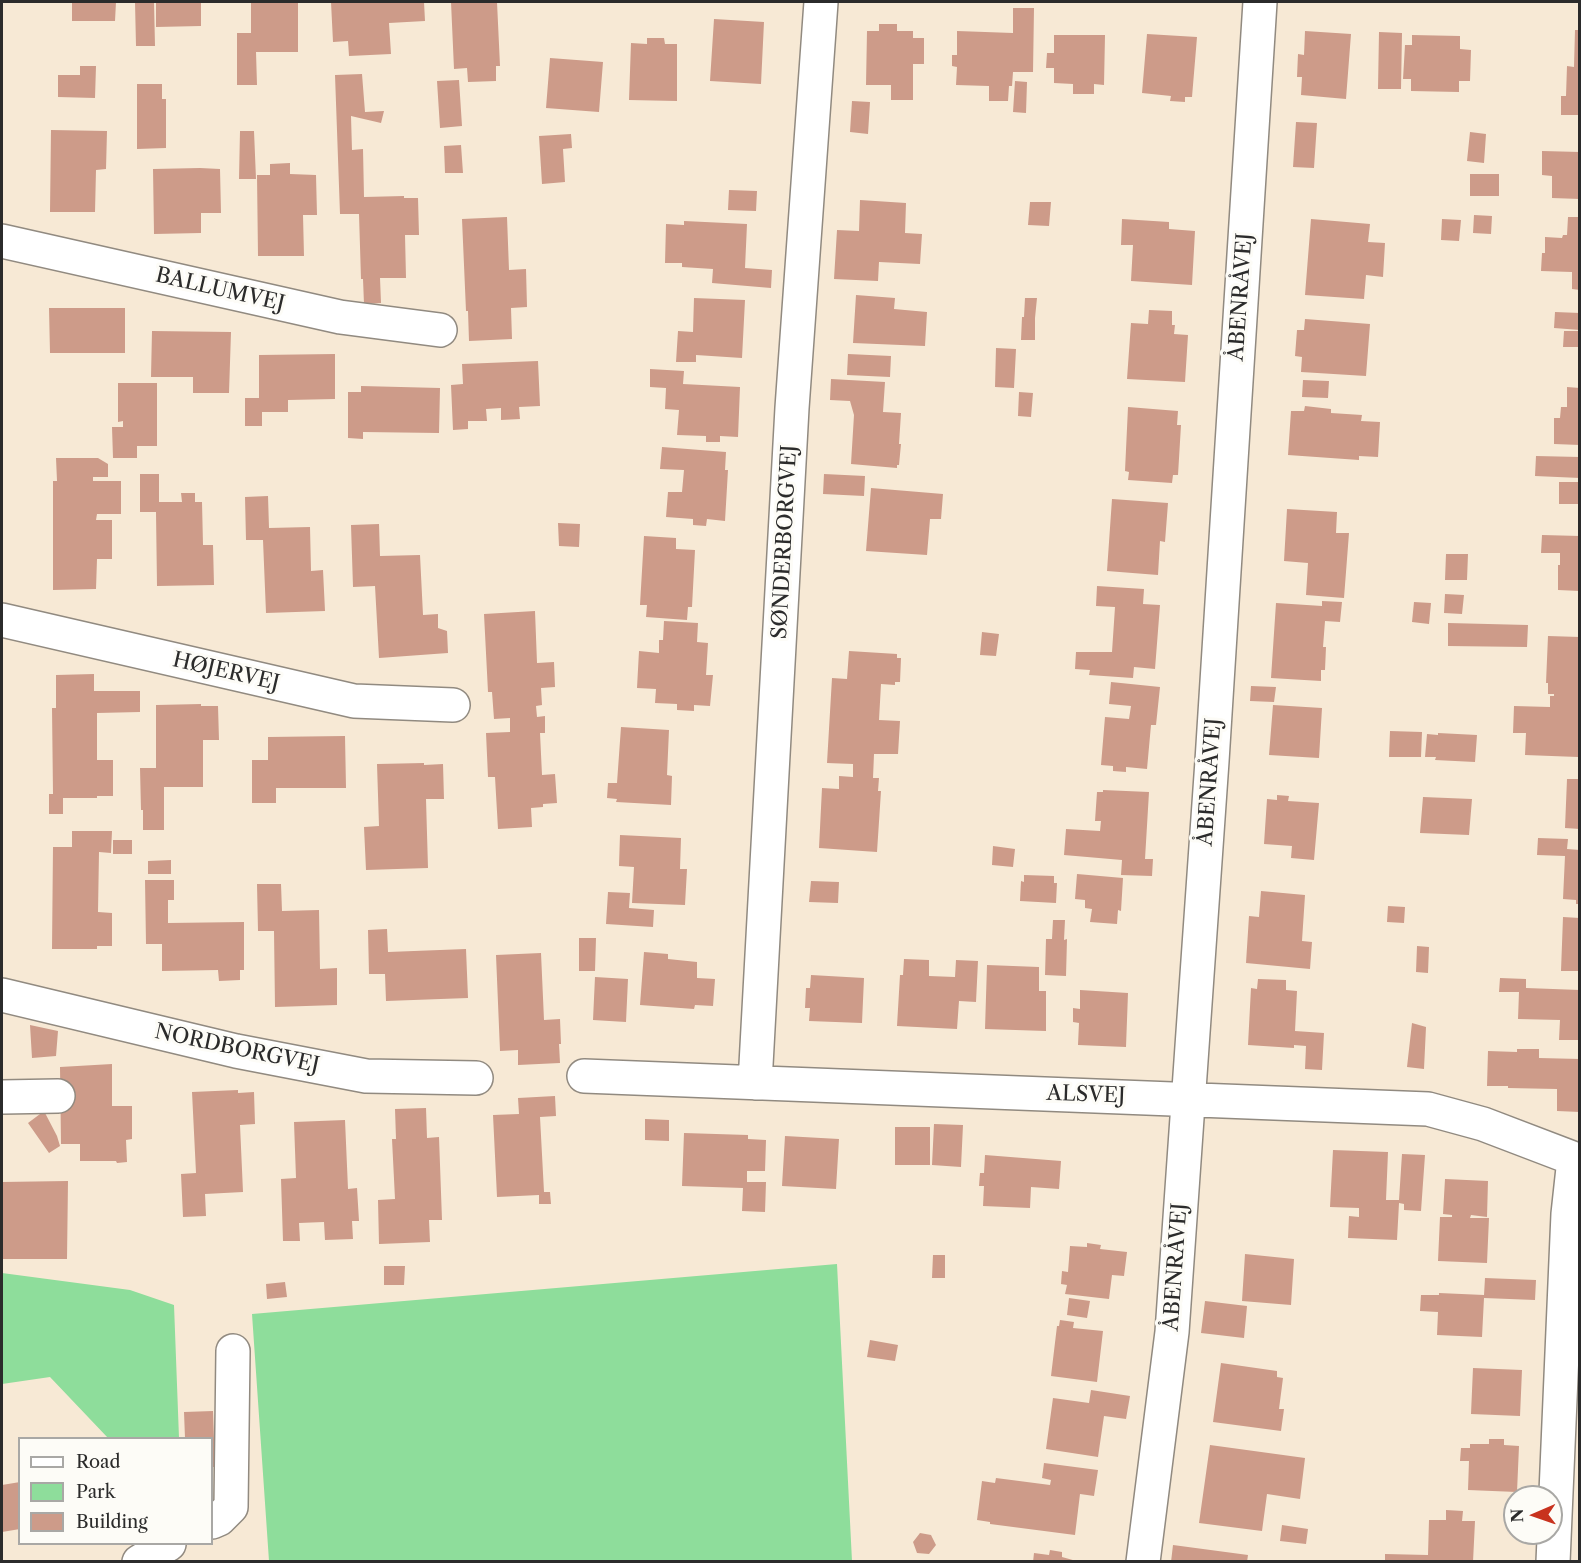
<!DOCTYPE html>
<html>
<head>
<meta charset="utf-8">
<style>
  body { margin:0 }
  #map { position:relative; width:1581px; height:1563px; overflow:hidden; background:#f7e9d5; font-family:"Libre Caslon Text",serif }
  canvas { display:block }
  .frame { position:absolute; inset:0; border:3px solid #2b2b2b; pointer-events:none }
  .legend { position:absolute; left:18px; top:1437px; width:195px; height:108px; box-sizing:border-box; background:#fdfcf7; border:2px solid #a9a8a5; margin:0; padding:8px 10px; list-style:none; font-size:18px; color:#2b2b2b }
  .legend li { display:flex; align-items:center; gap:12px; height:30px }
  .legend b { width:30px; border:2px solid #a9a8a5 }
  .north { position:absolute; left:1503px; top:1485px; width:60px; height:60px; box-sizing:border-box; background:#fdfcf7; border:2px solid #a9a8a5; border-radius:50%; rotate:268deg; font-size:16px; font-weight:700; line-height:24px; text-align:center; color:#2b2b2b }
  .north::after { content:''; display:block; margin:auto; width:21px; height:27px; background:#c8321e; clip-path:polygon(50% 0,100% 100%,50% 72%,0 100%) }
</style>
</head>
<body>
<div id="map">
<canvas width="1581" height="1563"></canvas>
<div class="frame"></div>
<ul class="legend">
<li><b style="height:8px;background:#fff"></b>Road</li>
<li><b style="height:16px;background:#8edd9b"></b>Park</li>
<li><b style="height:16px;background:#cd9b89"></b>Building</li>
</ul>
<div class="north">N</div>
</div>
<script>
const context = document.querySelector('canvas').getContext('2d');
context.lineJoin = 'round';
function fillPath(path, color) { context.fillStyle = color; context.fill(path, 'evenodd'); }
const toPath = rows => new Path2D(rows.map(r => 'M' + r).join(''));
function strokePath(path, color, width, dash) { context.strokeStyle = color; context.lineWidth = width; context.lineCap = dash ? 'butt' : 'round'; context.setLineDash(dash || []); context.stroke(path); }
function label(font, color, halo, rows, align = 'center') {
  context.font = font + ' "Libre Caslon Text",serif'; context.lineWidth = 6; context.setLineDash([]); context.textBaseline = 'middle'; context.strokeStyle = halo; context.fillStyle = color; for (const [text, x, y, turn = 0] of rows) {
    context.save(); context.translate(x, y); context.rotate((+turn || 0) * Math.PI / 180); context.textAlign = isNaN(turn) ? turn : align; if (halo) context.strokeText(text, 0, 0); context.fillText(text, 0, 0); context.restore();
  }
}
fillPath(toPath([
  [837,1264,852,1561,269,1561,252,1314],
  [2,1273,130,1290,174,1305,179,1438,108,1438,50,1377,2,1384]
]), '#8edd9b');
fillPath(toPath([
  [72,2,116,2,115,21,72,21],
  [135,2,154,2,155,46,136,46],
  [156,2,201,2,201,26,156,27],
  [251,2,298,2,298,52,256,52,257,85,237,85,237,33,251,33],
  [331,2,424,2,425,21,389,23,391,54,349,56,348,41,333,42],
  [451,2,497,2,500,66,496,66,496,81,468,82,467,68,454,69],
  [1013,8,1034,8,1033,72,1013,72,1012,86,1009,86,1008,101,989,101,989,86,956,85,957,67,952,66,952,55,957,55,957,31,1013,33],
  [714,19,764,22,761,84,710,81],
  [879,24,897,24,897,31,913,31,913,38,924,38,924,64,913,64,913,100,891,100,891,85,866,85,867,31,879,31],
  [1575,30,1580,30,1580,115,1561,115,1561,96,1566,96,1567,66,1574,67],
  [1305,31,1351,34,1346,99,1301,95,1302,77,1297,77,1298,54,1304,55],
  [1379,32,1402,33,1401,89,1378,89],
  [1147,34,1197,37,1192,97,1185,97,1185,102,1170,101,1171,96,1142,93],
  [1054,35,1105,35,1104,85,1094,84,1094,94,1073,94,1073,84,1054,83,1054,68,1046,68,1047,53,1054,53],
  [1412,35,1460,36,1460,49,1471,50,1470,81,1459,81,1459,92,1411,91,1411,79,1403,79,1405,45,1412,45],
  [647,38,664,38,665,44,677,44,677,101,629,100,631,43,647,44],
  [550,58,603,62,599,112,546,108],
  [80,66,96,66,95,98,58,97,58,75,80,75],
  [362,74,365,112,384,111,381,123,351,116,352,150,363,149,364,197,404,196,404,198,418,198,419,235,405,235,406,278,380,278,381,303,364,304,363,279,361,279,359,214,340,214,335,75],
  [459,80,462,126,440,128,437,81],
  [1015,81,1027,82,1026,113,1013,112],
  [137,84,162,84,162,99,166,99,166,148,137,149],
  [852,101,870,102,868,134,850,132],
  [1296,122,1317,123,1314,168,1293,167],
  [51,130,107,131,106,169,96,170,95,212,50,212],
  [240,131,254,131,256,179,239,179],
  [1470,132,1486,134,1484,163,1467,161],
  [571,134,572,148,563,149,565,182,542,184,539,136],
  [461,145,463,173,445,173,444,146],
  [1542,151,1580,152,1580,199,1552,198,1552,176,1542,175],
  [290,163,290,174,316,175,317,215,303,215,304,256,258,256,257,175,270,175,270,164],
  [200,168,220,169,221,213,201,213,201,233,154,234,153,169],
  [1470,174,1499,174,1499,196,1470,196],
  [729,190,757,191,756,211,728,210],
  [860,200,906,203,905,233,922,234,920,264,879,262,878,281,834,279,837,230,859,231],
  [1030,202,1051,202,1049,226,1028,225],
  [1474,215,1492,216,1491,234,1473,233],
  [507,217,509,270,526,269,527,307,511,308,512,339,469,341,468,311,466,311,462,219],
  [1568,217,1580,217,1580,290,1572,289,1572,272,1541,271,1542,253,1545,253,1545,237,1562,238,1563,235,1567,235],
  [1122,219,1169,222,1169,229,1195,231,1192,285,1131,281,1133,245,1121,245],
  [1311,219,1370,224,1368,242,1385,243,1383,277,1366,275,1364,299,1305,295],
  [1442,219,1461,220,1459,241,1441,240],
  [684,221,747,224,745,268,772,270,771,288,712,283,713,269,682,267,682,263,665,263,666,224,684,225],
  [856,295,895,298,894,309,927,312,925,346,853,343],
  [694,298,745,300,742,358,696,355,696,362,676,362,678,331,693,332],
  [1025,298,1037,298,1035,318,1035,340,1021,340,1022,317,1024,317],
  [49,308,125,308,125,353,50,353],
  [1149,310,1172,311,1172,325,1175,325,1174,334,1188,335,1185,382,1127,379,1131,323,1148,324],
  [1555,312,1580,313,1580,330,1554,328],
  [1305,319,1370,324,1366,376,1301,372,1302,357,1295,356,1297,330,1304,330],
  [152,331,231,332,229,393,193,393,193,377,151,377],
  [1564,331,1580,331,1580,347,1563,347],
  [996,348,1016,349,1014,388,995,387],
  [335,354,335,399,288,400,288,412,262,412,262,426,245,426,245,398,259,398,259,355],
  [848,354,891,356,890,377,847,375],
  [538,361,540,406,519,407,520,419,501,420,501,408,486,409,487,421,468,421,468,429,453,430,451,385,463,384,462,364],
  [650,369,684,371,683,384,740,387,738,437,720,436,720,442,706,442,706,436,677,435,679,410,665,409,666,388,650,387],
  [831,379,885,382,883,412,901,413,899,444,901,444,899,465,897,465,897,468,851,464,854,415,850,401,830,400],
  [1303,380,1329,381,1328,398,1302,397],
  [118,383,157,383,157,446,137,446,137,458,113,458,112,427,123,427,123,421,118,422],
  [361,386,440,388,439,433,363,432,363,439,348,438,348,392,361,392],
  [1567,387,1580,388,1580,445,1554,444,1554,418,1560,418,1561,407,1567,407],
  [1019,392,1033,393,1031,417,1018,416],
  [1305,406,1331,409,1331,413,1362,415,1361,421,1380,422,1378,457,1359,456,1359,460,1288,455,1291,411,1304,411],
  [1128,407,1178,411,1177,425,1181,425,1178,475,1173,475,1172,483,1128,480,1129,472,1125,471],
  [662,447,726,452,725,470,728,470,725,521,707,519,706,526,693,525,693,519,666,517,668,492,682,492,684,470,660,469],
  [1536,456,1580,457,1580,478,1535,476],
  [56,458,98,458,108,464,108,477,93,477,93,481,121,481,121,514,97,514,96,520,112,520,112,559,97,559,96,589,53,590,53,481,57,481],
  [140,474,159,474,159,502,182,502,181,493,195,493,195,502,202,502,203,545,213,545,214,585,157,586,156,512,140,512],
  [824,474,865,476,864,496,823,494],
  [1559,482,1578,482,1578,504,1559,504],
  [871,488,943,494,941,519,930,519,927,555,866,551],
  [268,496,269,528,310,527,311,571,323,570,325,611,266,613,263,540,246,540,245,497],
  [1112,499,1168,503,1165,542,1160,541,1158,575,1107,571],
  [1287,509,1337,512,1336,533,1349,533,1344,598,1306,595,1308,563,1284,561],
  [558,523,580,524,579,547,559,546],
  [379,524,380,556,420,555,423,615,438,614,438,628,447,631,448,653,379,658,375,586,353,587,351,525],
  [1542,535,1580,536,1580,591,1558,590,1558,565,1560,565,1560,553,1541,553],
  [644,536,676,538,676,549,695,550,692,607,688,607,687,620,646,617,647,605,640,605],
  [1446,554,1468,554,1467,580,1445,580],
  [1097,586,1144,589,1143,604,1160,605,1155,669,1134,667,1133,678,1089,675,1090,670,1075,669,1076,652,1112,652,1115,607,1096,606],
  [1445,594,1464,595,1462,614,1444,613],
  [1322,601,1342,602,1340,622,1325,621,1323,647,1326,647,1325,670,1321,670,1321,681,1271,678,1276,603,1322,606],
  [1414,602,1431,603,1429,624,1412,622],
  [535,611,537,663,554,662,555,687,541,688,542,705,536,706,537,717,545,716,545,733,540,733,542,775,555,774,557,803,543,804,543,807,531,808,532,827,498,829,495,777,488,777,486,733,510,732,510,718,494,719,492,692,488,692,484,614],
  [664,621,698,623,697,642,708,643,706,675,713,675,710,706,694,705,694,711,677,710,677,704,655,703,656,689,637,688,639,651,659,653,659,640,663,640],
  [1448,623,1528,625,1527,647,1448,646],
  [982,632,999,634,996,656,980,655],
  [1548,636,1580,637,1578,757,1525,755,1526,733,1513,733,1514,706,1550,707,1550,696,1554,696,1554,694,1548,694,1548,683,1546,683],
  [849,651,897,654,897,658,901,658,900,682,895,682,895,685,881,684,879,720,900,721,898,754,874,754,873,778,879,778,878,791,881,791,877,852,819,848,822,788,839,789,839,776,853,777,853,764,827,763,832,678,847,679],
  [94,674,94,691,140,691,140,712,97,713,97,760,113,760,113,796,97,796,97,798,63,798,63,814,49,814,49,794,53,794,52,708,56,708,56,675],
  [1111,682,1160,687,1156,725,1151,725,1147,769,1126,767,1126,772,1113,771,1113,766,1101,765,1105,717,1129,719,1131,706,1109,704],
  [1251,686,1276,687,1274,702,1250,701],
  [201,704,201,706,218,706,219,740,203,740,203,787,164,787,164,830,143,830,143,810,141,810,140,768,156,768,156,705],
  [1273,705,1322,708,1319,758,1269,755],
  [621,727,669,730,667,775,672,776,671,805,616,802,617,799,607,798,608,783,617,783],
  [1390,731,1422,732,1421,757,1389,757],
  [1438,733,1477,735,1475,762,1435,760,1436,757,1425,757,1427,734,1438,735],
  [345,736,346,788,276,788,276,803,252,803,252,760,268,760,268,737],
  [424,763,424,765,443,764,444,799,426,799,428,868,366,870,364,827,379,826,377,764],
  [1567,779,1580,779,1580,829,1565,828],
  [1103,790,1149,792,1145,859,1153,859,1152,876,1121,875,1122,860,1064,855,1066,829,1100,831,1101,821,1095,821,1097,792,1103,792],
  [1277,795,1289,796,1288,801,1319,803,1314,860,1291,858,1292,846,1264,844,1267,799,1277,800],
  [1423,797,1472,799,1469,835,1420,833],
  [72,831,112,831,111,853,99,852,98,912,112,913,112,946,97,946,97,949,52,949,53,847,72,847],
  [620,835,681,838,680,869,687,869,685,905,632,903,634,867,619,866],
  [1538,838,1568,839,1567,849,1580,850,1580,904,1576,904,1576,900,1563,899,1565,856,1537,855],
  [113,840,132,840,132,854,113,854],
  [993,846,1015,849,1013,867,992,865],
  [171,860,171,874,148,874,148,861],
  [1077,874,1123,878,1121,911,1118,910,1117,924,1090,922,1092,909,1085,908,1085,900,1075,899],
  [1024,875,1054,876,1054,883,1057,883,1056,903,1020,901,1021,881,1024,882],
  [145,880,174,880,174,900,168,900,168,923,244,922,244,970,240,970,240,980,219,981,218,970,162,971,162,944,146,944],
  [811,881,839,882,838,903,809,902],
  [257,884,281,884,282,911,319,910,320,969,337,968,337,1005,275,1007,274,931,258,931],
  [1261,891,1305,895,1302,941,1312,942,1310,969,1246,963,1249,916,1259,917],
  [608,892,630,893,629,908,654,910,653,927,606,924],
  [1388,906,1405,907,1404,923,1387,922],
  [1563,917,1580,918,1580,971,1561,971],
  [1053,920,1065,920,1064,940,1067,939,1066,976,1045,975,1046,939,1052,939],
  [387,929,388,952,466,949,468,998,386,1001,385,974,369,974,368,930],
  [579,938,596,938,595,971,579,971],
  [1417,946,1429,947,1428,973,1416,972],
  [644,952,668,954,668,959,697,962,697,978,715,979,713,1006,695,1005,694,1009,640,1005],
  [541,953,544,1020,560,1019,561,1044,559,1044,560,1063,518,1065,518,1050,500,1051,496,955],
  [904,959,929,960,929,976,955,977,956,960,978,961,976,1002,959,1001,957,1029,897,1026,900,975,903,975],
  [987,965,1039,967,1039,991,1046,991,1046,1031,985,1029],
  [811,975,864,978,862,1023,809,1021,810,1008,805,1008,806,988,810,988],
  [595,977,628,979,626,1022,593,1020],
  [1500,978,1526,979,1526,988,1580,990,1580,1040,1559,1040,1560,1020,1518,1019,1519,992,1499,992],
  [1258,979,1286,980,1286,990,1297,991,1295,1031,1324,1033,1322,1070,1305,1069,1306,1046,1294,1045,1294,1048,1248,1045,1251,988,1257,989],
  [1080,990,1128,993,1126,1047,1078,1045,1079,1023,1073,1022,1073,1008,1080,1009],
  [1412,1023,1426,1027,1424,1069,1407,1067],
  [30,1025,58,1031,56,1056,32,1058],
  [1517,1049,1539,1049,1539,1058,1580,1059,1580,1112,1557,1111,1557,1089,1508,1088,1508,1086,1487,1086,1488,1051,1517,1052],
  [112,1064,112,1106,132,1106,132,1139,126,1140,127,1162,117,1163,116,1161,80,1161,80,1144,61,1144,60,1067],
  [238,1090,238,1093,254,1092,255,1124,240,1125,243,1192,205,1194,206,1216,183,1217,181,1174,196,1173,192,1092],
  [555,1096,556,1116,540,1117,544,1192,550,1192,551,1204,539,1204,539,1195,497,1197,493,1115,519,1114,518,1098],
  [426,1108,427,1138,439,1137,442,1220,429,1220,430,1242,379,1244,378,1200,395,1199,392,1139,396,1139,395,1109],
  [44,1111,57,1136,60,1146,49,1153,28,1123],
  [645,1119,669,1120,669,1141,645,1140],
  [345,1120,348,1189,357,1188,359,1221,352,1221,353,1239,325,1240,324,1222,299,1223,300,1241,283,1241,281,1179,296,1178,294,1122],
  [934,1124,963,1125,961,1167,932,1165],
  [895,1127,930,1127,930,1165,895,1165],
  [684,1133,748,1135,748,1139,766,1140,765,1171,747,1171,747,1182,766,1182,765,1212,742,1211,743,1188,682,1186],
  [785,1136,839,1139,836,1189,782,1186],
  [1333,1150,1388,1152,1386,1200,1399,1200,1402,1154,1425,1155,1421,1211,1404,1210,1404,1204,1399,1203,1397,1240,1348,1238,1349,1216,1359,1217,1359,1208,1330,1207],
  [985,1155,1061,1161,1059,1189,1031,1187,1030,1208,983,1206,984,1186,979,1186,980,1173,984,1173],
  [1445,1179,1488,1181,1487,1217,1471,1215,1470,1218,1489,1218,1487,1263,1438,1261,1440,1217,1452,1217,1452,1215,1443,1214],
  [68,1181,67,1259,2,1259,2,1182],
  [1087,1243,1101,1245,1100,1249,1127,1252,1124,1276,1112,1275,1109,1299,1065,1294,1067,1285,1061,1284,1062,1271,1068,1272,1070,1246,1087,1247],
  [1245,1254,1294,1259,1291,1305,1242,1301],
  [933,1255,945,1255,945,1278,932,1278],
  [384,1266,405,1266,404,1285,384,1285],
  [1485,1278,1536,1280,1535,1300,1484,1298,1482,1337,1437,1335,1438,1312,1420,1311,1421,1295,1439,1295,1439,1293,1484,1295],
  [285,1282,287,1297,267,1299,266,1284],
  [1069,1298,1090,1301,1087,1318,1067,1315],
  [1205,1301,1247,1306,1244,1338,1201,1333],
  [1060,1320,1074,1322,1073,1328,1103,1331,1097,1382,1051,1376,1057,1326,1059,1326],
  [870,1340,898,1345,895,1361,867,1357],
  [1221,1363,1277,1371,1277,1377,1283,1378,1279,1409,1284,1409,1281,1431,1213,1422],
  [1473,1368,1522,1370,1520,1416,1471,1414],
  [1091,1390,1130,1396,1126,1419,1104,1416,1098,1457,1046,1449,1053,1398,1089,1403],
  [213,1411,215,1467,212,1467,212,1438,185,1438,184,1412],
  [1489,1439,1504,1439,1504,1445,1519,1446,1517,1492,1468,1490,1469,1461,1460,1461,1461,1448,1470,1448,1470,1444,1489,1444],
  [1210,1445,1305,1458,1300,1499,1267,1494,1262,1531,1199,1523],
  [1044,1463,1098,1470,1094,1496,1080,1494,1075,1535,990,1524,990,1522,977,1520,982,1481,995,1483,996,1478,1050,1485,1051,1480,1042,1478],
  [20,1482,20,1529,2,1532,2,1485],
  [1446,1510,1463,1511,1462,1521,1475,1521,1473,1562,1385,1562,1385,1554,1428,1555,1429,1520,1446,1520],
  [1282,1525,1308,1529,1306,1544,1280,1541],
  [920,1533,931,1535,936,1545,929,1554,917,1553,913,1542],
  [1173,1545,1248,1555,1247,1562,1171,1562],
  [1050,1550,1062,1552,1062,1557,1080,1562,1033,1562,1034,1553,1049,1555]
]), '#cd9b89');
const minor = toPath([
  [2,241,340,317,440,330],
  [2,620,354,701,453,705],
  [2,995,236,1051,366,1076,476,1078],
  [584,1076,1428,1109,1483,1124,1580,1161],
  [755,1083,792,408,821,2],
  [2,1097,58,1096],
  [212,1522,219,1519,231,1507,233,1351],
  [139,1562,169,1544],
  [1143,1562,1172,1332,1212,761,1260,2],
  [1553,1562,1568,1214,1574,1159]
]);
strokePath(minor, '#918a80', 36);
strokePath(minor, '#fff', 33);
label('21px', '#2b2b2b', '#fdfcf7', [
  ["BALLUMVEJ",220,290,13],
  ["ÅBENRÅVEJ",1241,297,-86],
  ["SØNDERBORGVEJ",785,542,-87],
  ["HØJERVEJ",226,672,13],
  ["ÅBENRÅVEJ",1210,782,-86],
  ["NORDBORGVEJ",237,1049,12],
  ["ALSVEJ",1086,1095,2],
  ["ÅBENRÅVEJ",1176,1267,-86]
]);
</script>
</body>
</html>
